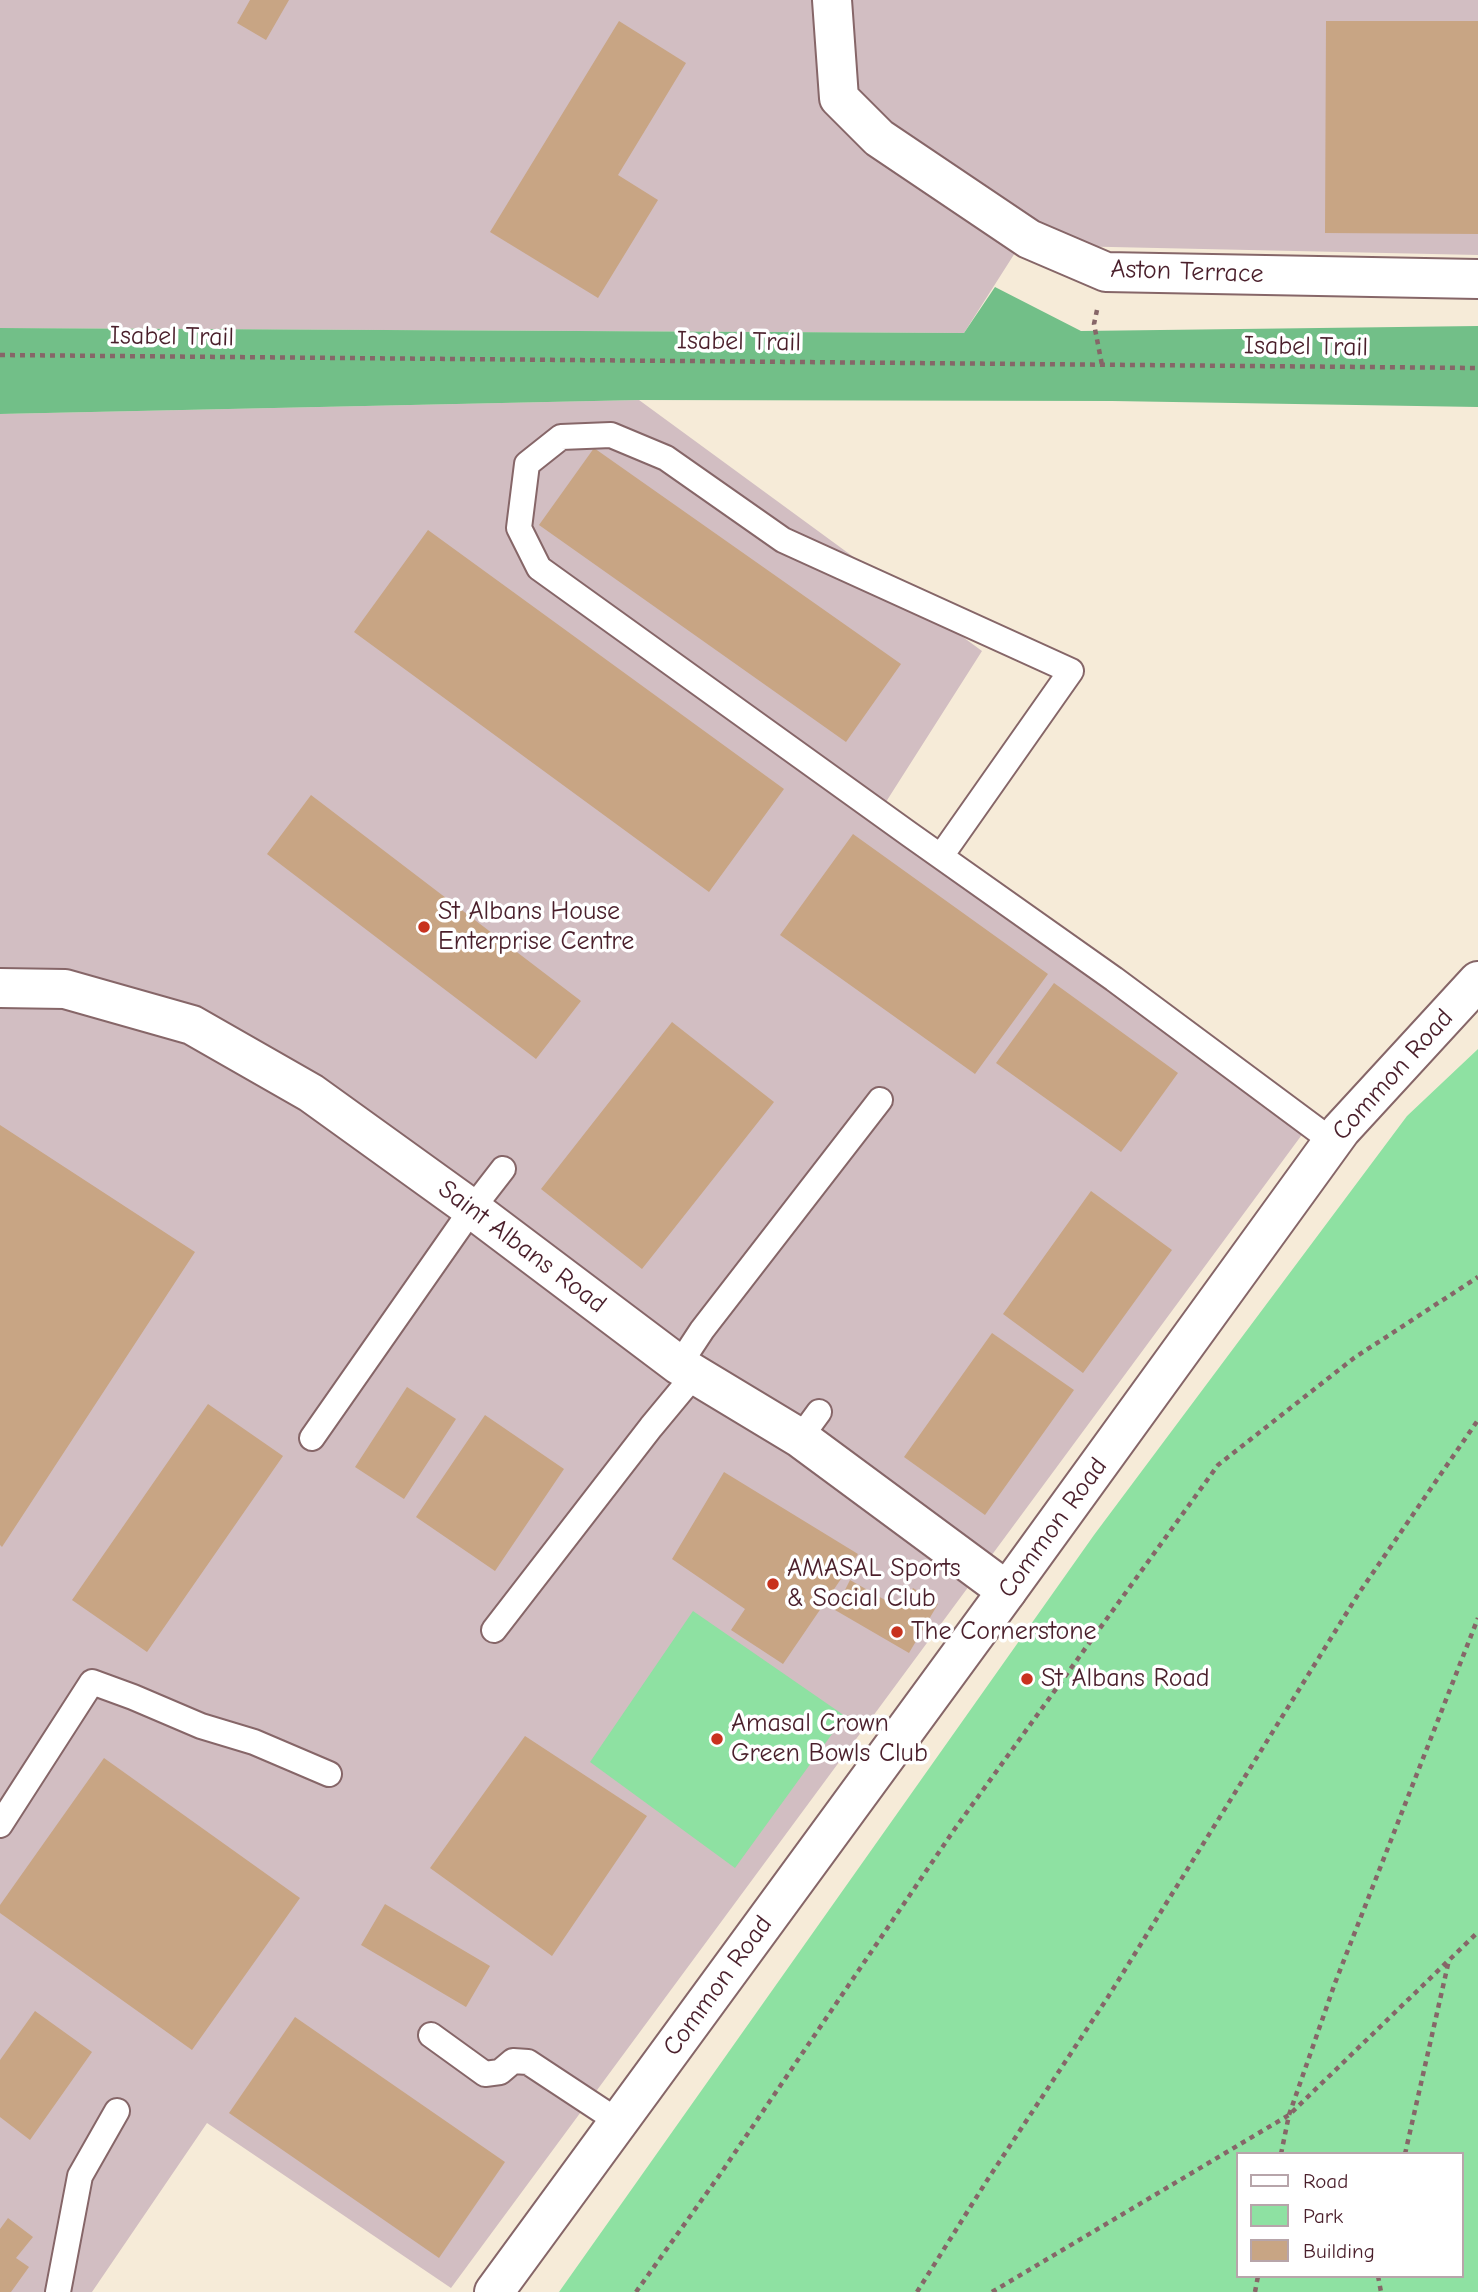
<!DOCTYPE html>
<html>
<head>
<meta charset="utf-8">
<style>
  body { margin:0 }
  #map { position:relative; width:1478px; height:2292px; overflow:hidden; background:#f6ebd8; font-family:"Comic Neue",sans-serif }
  canvas { display:block }
  .legend { position:absolute; left:1236px; top:2152px; width:228px; height:126px; box-sizing:border-box; background:#fff; border:2px solid #b7a5aa; margin:0; padding:9px 12px; list-style:none; font-size:21px; color:#4a1f2b }
  .legend li { display:flex; align-items:center; gap:14px; height:35px }
  .legend b { width:35px; border:2px solid #b7a5aa }
</style>
</head>
<body>
<div id="map">
<canvas width="1478" height="2292"></canvas>
<ul class="legend">
<li><b style="height:9px;background:#fff"></b>Road</li>
<li><b style="height:19px;background:#8ee1a2"></b>Park</li>
<li><b style="height:19px;background:#c8a584"></b>Building</li>
</ul>
</div>
<script>
const context = document.querySelector('canvas').getContext('2d');
context.lineJoin = 'round';
function fillPath(path, color) { context.fillStyle = color; context.fill(path, 'evenodd'); }
const toPath = rows => new Path2D(rows.map(r => 'M' + r).join(''));
function strokePath(path, color, width, dash) { context.strokeStyle = color; context.lineWidth = width; context.lineCap = dash ? 'butt' : 'round'; context.setLineDash(dash || []); context.stroke(path); }
function label(font, color, halo, rows, align = 'center') {
  context.font = font + ' "Comic Neue",sans-serif'; context.lineWidth = 7; context.setLineDash([]); context.textBaseline = 'middle'; context.strokeStyle = halo; context.fillStyle = color; for (const [text, x, y, turn = 0] of rows) {
    context.save(); context.translate(x, y); context.rotate((+turn || 0) * Math.PI / 180); context.textAlign = isNaN(turn) ? turn : align; if (halo) context.strokeText(text, 0, 0); context.fillText(text, 0, 0); context.restore();
  }
}
fillPath(toPath([
  [0,0,1478,0,1478,255,1020,245,964,333,0,328],
  [639,400,982,651,884,805,1315,1117,451,2288,207,2123,92,2292,0,2292,0,414]
]), '#d2bec2');
fillPath(toPath([
  [1478,1049,1478,2292,559,2292,1094,1535,1407,1116],
  [1238,2154,1462,2154,1462,2276,1238,2276],
  [693,1611,845,1716,735,1868,590,1762]
]), '#8ee1a2');
fillPath(toPath([
  [995,287,1081,331,1478,326,1478,407,1112,401,639,400,0,414,0,328,964,333]
]), '#72bf88');
fillPath(toPath([
  [250,0,289,0,266,40,237,23],
  [619,21,686,63,618,175,658,200,598,298,490,232],
  [1326,21,1478,21,1478,234,1325,233],
  [594,448,901,664,846,742,539,525],
  [428,530,784,789,709,892,354,632],
  [311,795,581,1001,536,1059,267,854],
  [853,834,1048,974,975,1074,780,935],
  [1054,983,1178,1073,1121,1152,996,1063],
  [672,1022,774,1102,642,1269,541,1189],
  [0,1125,195,1252,2,1547,0,1545],
  [1091,1191,1172,1250,1083,1373,1003,1314],
  [992,1333,1074,1390,985,1515,904,1457],
  [407,1387,456,1419,404,1499,355,1467],
  [208,1404,283,1456,147,1652,72,1600],
  [485,1415,564,1469,495,1571,416,1517],
  [724,1472,858,1554,783,1664,731,1630,745,1609,672,1559],
  [850,1580,899,1608,913,1588,938,1604,909,1653,835,1610],
  [525,1736,647,1816,552,1956,430,1868],
  [104,1758,300,1898,192,2050,0,1913,0,1905],
  [385,1904,490,1966,466,2007,361,1945],
  [35,2011,92,2052,30,2140,0,2117,0,2060],
  [295,2017,505,2162,439,2258,229,2113],
  [8,2218,33,2237,16,2258,29,2267,11,2292,0,2292,0,2229]
]), '#c8a584');
const service = toPath([
  [941,856,1071,671,783,540,666,458,611,435,561,437,527,464,519,528,539,568,909,834,1114,979,1332,1141],
  [679,1365,702,1330,880,1100],
  [312,1438,472,1209,503,1169],
  [800,1438,819,1412],
  [494,1630,651,1427,695,1374],
  [0,1825,92,1682,133,1697,201,1726,254,1742,329,1774],
  [431,2035,485,2074,500,2072,513,2061,528,2062,619,2122],
  [58,2292,80,2176,117,2111]
]);
const minor = toPath([
  [832,0,839,98,879,138,1029,239,1106,272,1478,279],
  [0,988,65,989,192,1025,311,1093,472,1209,679,1365,800,1438,1007,1591]
]);
const tertiary = toPath([
  [494,2292,1007,1591,1341,1130,1478,981]
]);
strokePath(service, '#866668', 28);
strokePath(minor, '#866668', 42);
strokePath(tertiary, '#866668', 42);
strokePath(toPath([
  [1097,310,1094,324,1102,365],
  [0,355,1478,368],
  [1281,2154,1289,2115,1335,1983,1478,1618],
  [1405,2154,1449,1960],
  [1378,2276,1381,2292],
  [636,2292,721,2173,954,1830,1218,1465,1354,1358,1478,1277],
  [917,2292,986,2182,1108,1997,1359,1593,1478,1420],
  [992,2292,1289,2115,1478,1932],
  [1255,2292,1258,2276]
]), '#866668', 4.5, [5, 5]);
strokePath(service, '#fff', 24);
strokePath(minor, '#fff', 38);
strokePath(tertiary, '#fff', 38);
for (const [x, y, r, color] of [
  [424,927,7,"#c8321e"],
  [773,1584,7,"#c8321e"],
  [897,1632,7,"#c8321e"],
  [1027,1679,7,"#c8321e"],
  [717,1739,7,"#c8321e"]
]) { const dot = new Path2D(); dot.arc(x, y, r, 0, 2 * Math.PI); context.fillStyle = color; context.fill(dot); strokePath(dot, '#fff', 2.5); }
label('26px', '#4a1f2b', '#fff', [
  ["Aston Terrace",1187,272,2],
  ["Isabel Trail",172,337,1],
  ["Isabel Trail",739,342,1],
  ["Isabel Trail",1306,347,1],
  ["Common Road",1393,1075,-48],
  ["Saint Albans Road",522,1247,37],
  ["Common Road",1053,1528,-54],
  ["Common Road",718,1986,-54]
]);
label('26px', '#4a1f2b', '#fff', [
  ["St Albans House",438,912],
  ["Enterprise Centre",438,942],
  ["AMASAL Sports",787,1569],
  ["& Social Club",787,1599],
  ["The Cornerstone",911,1632],
  ["St Albans Road",1041,1679],
  ["Amasal Crown",731,1724],
  ["Green Bowls Club",731,1754]
], 'left');
</script>
</body>
</html>
